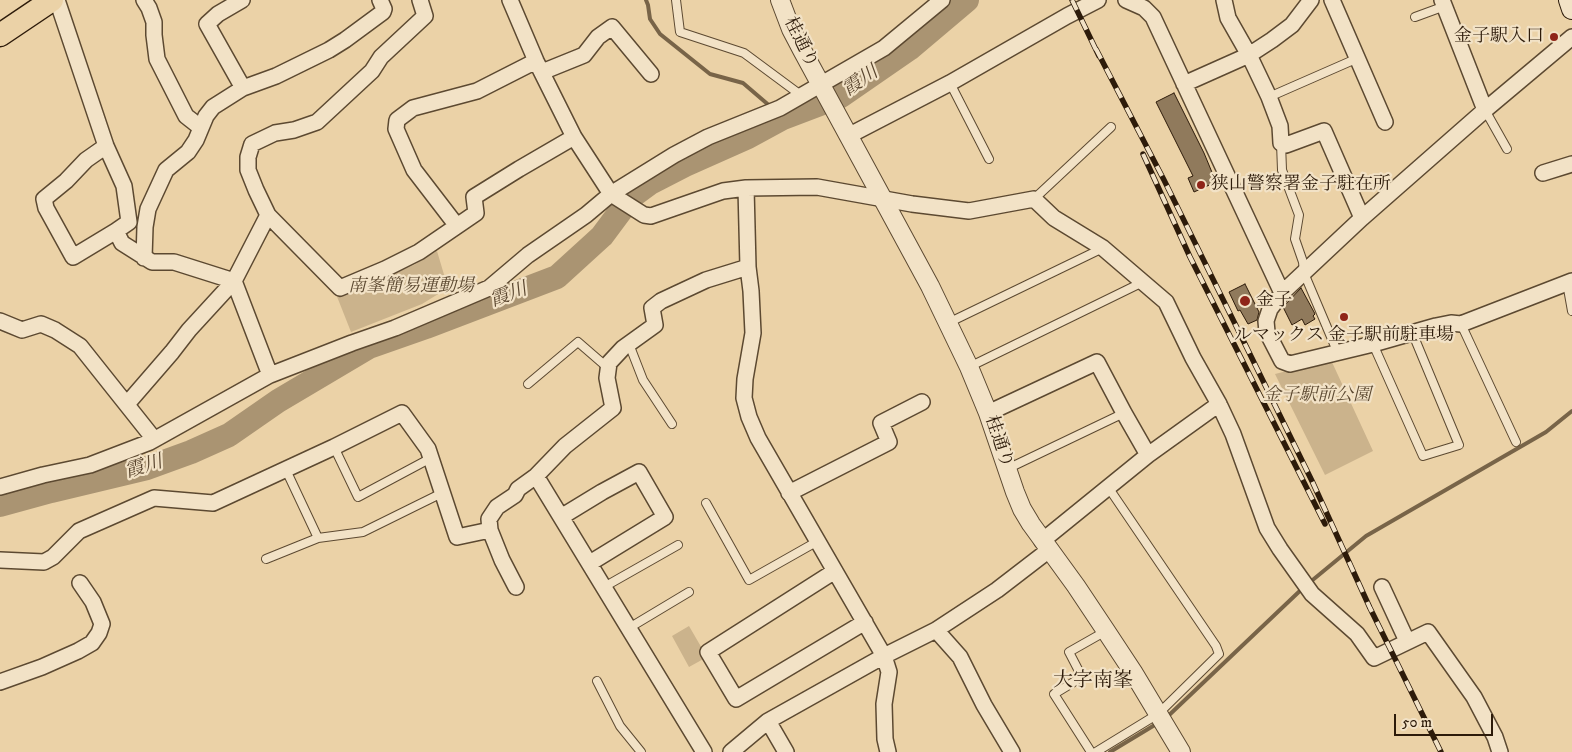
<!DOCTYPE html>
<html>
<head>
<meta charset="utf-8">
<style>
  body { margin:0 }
  #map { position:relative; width:1572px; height:752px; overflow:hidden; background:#ebd2a7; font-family:"IM FELL DW Pica",serif }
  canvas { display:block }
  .scale { position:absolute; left:1394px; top:714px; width:99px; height:22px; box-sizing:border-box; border:2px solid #2d1b0a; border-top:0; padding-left:6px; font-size:15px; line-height:18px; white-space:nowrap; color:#2d1b0a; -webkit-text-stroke:4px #f2e2c6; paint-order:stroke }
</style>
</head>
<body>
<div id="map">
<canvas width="1572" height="752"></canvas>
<div class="scale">50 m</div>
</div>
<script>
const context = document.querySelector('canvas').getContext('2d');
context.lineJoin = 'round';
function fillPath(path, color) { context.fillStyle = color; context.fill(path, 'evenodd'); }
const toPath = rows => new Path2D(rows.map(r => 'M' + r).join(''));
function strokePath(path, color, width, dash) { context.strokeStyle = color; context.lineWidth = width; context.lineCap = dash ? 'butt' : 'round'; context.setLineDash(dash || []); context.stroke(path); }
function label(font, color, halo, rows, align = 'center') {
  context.font = font + ' "IM FELL DW Pica","Noto Serif JP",serif'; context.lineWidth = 4.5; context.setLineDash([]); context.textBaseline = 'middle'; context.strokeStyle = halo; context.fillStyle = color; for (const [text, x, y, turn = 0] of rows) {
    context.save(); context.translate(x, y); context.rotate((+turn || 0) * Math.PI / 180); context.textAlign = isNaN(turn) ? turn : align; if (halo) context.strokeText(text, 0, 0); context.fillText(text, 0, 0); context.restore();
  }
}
fillPath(toPath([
  [437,251,448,288,422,304,351,332,336,294,358,289,392,274,414,265],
  [1331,360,1373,451,1325,475,1275,374],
  [689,626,707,657,689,667,672,636]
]), '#cbb38c');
strokePath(toPath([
  [646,0,648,5,650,19,660,34,710,74,743,83,771,107],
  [1309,583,1366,536,1546,432,1572,411],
  [1166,718,1304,587],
  [1110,752,1158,723]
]), '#786448', 4);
strokePath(toPath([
  [0,505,51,491,147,468,191,452,229,435,278,401,369,347,426,327,557,277,602,236,631,197,650,183,685,165,748,137,783,118,841,96,909,49,967,0]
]), '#aa9472', 24);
const building = toPath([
  [1174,93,1204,153,1216,182,1194,192,1188,178,1193,176,1156,102,1174,93],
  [1245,284,1259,312,1257,320,1248,324,1240,310,1238,311,1229,292,1245,284],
  [1301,288,1314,312,1315,314,1313,316,1315,319,1305,325,1302,319,1292,325,1283,307,1301,288]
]);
fillPath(building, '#907a5c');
strokePath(building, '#2d1b0a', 1);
const service = toPath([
  [676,0,680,32,744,53,802,96],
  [1415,17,1445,6],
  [950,83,989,159],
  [1269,97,1358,58],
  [1485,110,1507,149],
  [1281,143,1282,170,1299,215,1295,239,1303,262,1304,273,1337,351],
  [1034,199,1111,127],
  [1567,283,1572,311],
  [948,323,1103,248],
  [1461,324,1516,442],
  [629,344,643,380,672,424],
  [1373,344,1423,456,1459,445,1412,332],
  [969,367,1143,282],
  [528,384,578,342,608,368],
  [334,447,358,497,431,458],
  [1007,469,1124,413],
  [706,503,749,580,818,541],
  [318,538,363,532,442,493],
  [266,559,318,538,286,470],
  [604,587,678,545],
  [629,628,689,592],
  [597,681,620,726,641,752],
  [1091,752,1054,694,1082,677,1069,652,1106,631],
  [1096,752,1158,714,1219,654,1216,646,1108,487]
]);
const minor = toPath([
  [57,0,106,146,124,186,129,222,116,231,122,243,152,262,174,262,234,281,268,215,256,190,248,170,248,157,252,144,275,133,294,130,317,122,372,71,381,57,425,16,420,0],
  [144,0,149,8,154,22,154,35,157,59,186,116,200,127],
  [242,0,218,14,207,24,243,88],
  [510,0,536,61,574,137,611,194,644,215,651,216,723,191,746,188,817,187,912,204,969,211,1034,199,1054,218,1103,248,1166,302,1193,358,1219,404,1233,434,1267,528,1280,549,1312,594,1357,634,1374,658,1428,632,1474,697,1495,737,1500,752],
  [1126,0,1144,8,1153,17,1282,293],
  [1224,0,1228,18,1249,55,1269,97,1280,126,1281,143,1286,145,1324,131,1362,218],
  [1332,0,1385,122],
  [1442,0,1485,110],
  [1572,37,1485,110,1362,218,1282,293,1270,309,1266,321,1267,332,1282,361,1290,364,1373,344,1436,326,1451,323,1461,324,1572,281],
  [542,72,584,55,598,37,612,27,651,74],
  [1184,84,1249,55,1272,40,1292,25,1311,0],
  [848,136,950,83,1067,16,1098,0],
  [106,146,86,160,66,181,44,199,46,208,73,257,116,231],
  [1543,173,1572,164],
  [746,188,748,267,751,291,753,333,745,379,744,398,749,417,758,438,884,656,889,672,884,704,885,739,888,752],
  [268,215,340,288,385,269,419,252,476,213,474,197,519,169,574,137],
  [457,226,414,170,396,129,397,120,413,108,477,91,536,61],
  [144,258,145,227,148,209,166,170,188,152,196,140,206,116,213,107,243,88,276,76,329,50,345,40,383,12,384,9,380,0],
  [0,321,22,330,41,324,55,330,80,346,154,439],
  [127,404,172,352,189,330,234,281,270,375],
  [988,413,1097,362,1124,413,1148,455],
  [536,476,704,752],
  [0,487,43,475,90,465,150,442,270,375,352,343,395,328,489,288,528,255,586,215,611,194,674,155,708,137,780,108,884,48,942,0],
  [789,493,889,442,881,423,922,402],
  [561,517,602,492,639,472,665,517,590,563],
  [490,530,502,560,516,587],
  [1042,541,1148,455,1219,404],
  [0,560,44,562,53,557,79,531,154,498,213,503,334,447,402,413,428,449,457,537,490,530,489,519,497,507,515,495,518,489,536,476,565,446,613,408,607,378,609,363,623,348,655,325,652,308,661,301,706,280,748,267],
  [835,571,708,652,736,699,865,622],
  [1382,587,1407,641],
  [936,630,960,657,984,705,1012,752],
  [0,682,42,667,78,651,92,643,99,633,102,624,93,602,80,583],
  [768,721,786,752],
  [731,752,768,721,884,656,936,630,997,590,1049,550]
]);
const tertiary = toPath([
  [780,0,791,29,802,50,930,286,969,367,988,413,1015,492,1022,509,1031,524,1076,586,1106,631,1133,672,1181,752]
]);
const secondary = toPath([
  [1569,0,1572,9]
]);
const primary = toPath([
  [0,35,52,0]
]);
strokePath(service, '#5c4931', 10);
strokePath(minor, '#5c4931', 18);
strokePath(tertiary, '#5c4931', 20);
strokePath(secondary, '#2d1b0a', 22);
strokePath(primary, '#2d1b0a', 25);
strokePath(service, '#f2e2c6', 8);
strokePath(minor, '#f2e2c6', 15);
strokePath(tertiary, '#f2e2c6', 18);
strokePath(secondary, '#f2e2c6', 20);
strokePath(primary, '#ebd2a7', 22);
const rail = toPath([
  [1072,0,1099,56],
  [1096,49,1164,180,1244,342,1312,481,1370,608,1441,752],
  [1143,154,1190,257,1325,524]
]);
strokePath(rail, '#2d1b0a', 5.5);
strokePath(rail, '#f2e2c6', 4, [11]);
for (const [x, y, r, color] of [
  [1554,37,5,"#8f2418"],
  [1201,185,5,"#8f2418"],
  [1245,301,6,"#8f2418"],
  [1344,317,5,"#8f2418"]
]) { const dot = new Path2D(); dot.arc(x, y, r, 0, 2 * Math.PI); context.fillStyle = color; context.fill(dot); strokePath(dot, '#f2e2c6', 2); }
label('18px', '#2d1b0a', '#f2e2c6', [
  ["金子駅入口",1544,37,"right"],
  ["狭山警察署金子駐在所",1211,185],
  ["金子",1256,301],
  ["ルマックス 金子駅前駐車場",1344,336,"center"]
], 'left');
label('18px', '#2d1b0a', '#f2e2c6', [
  ["桂通り",800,43,64],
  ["桂通り",998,442,72]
]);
label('italic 18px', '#5c4931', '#f2e2c6', [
  ["南峯簡易運動場",411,287],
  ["金子駅前公園",1317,396]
]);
label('italic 19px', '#59452e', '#f2e2c6', [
  ["霞川",861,82,-34],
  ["霞川",509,296,-20],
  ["霞川",144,468,-17]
]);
label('20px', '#2d1b0a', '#f2e2c6', [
  ["大字南峯",1093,682]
]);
</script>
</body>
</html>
